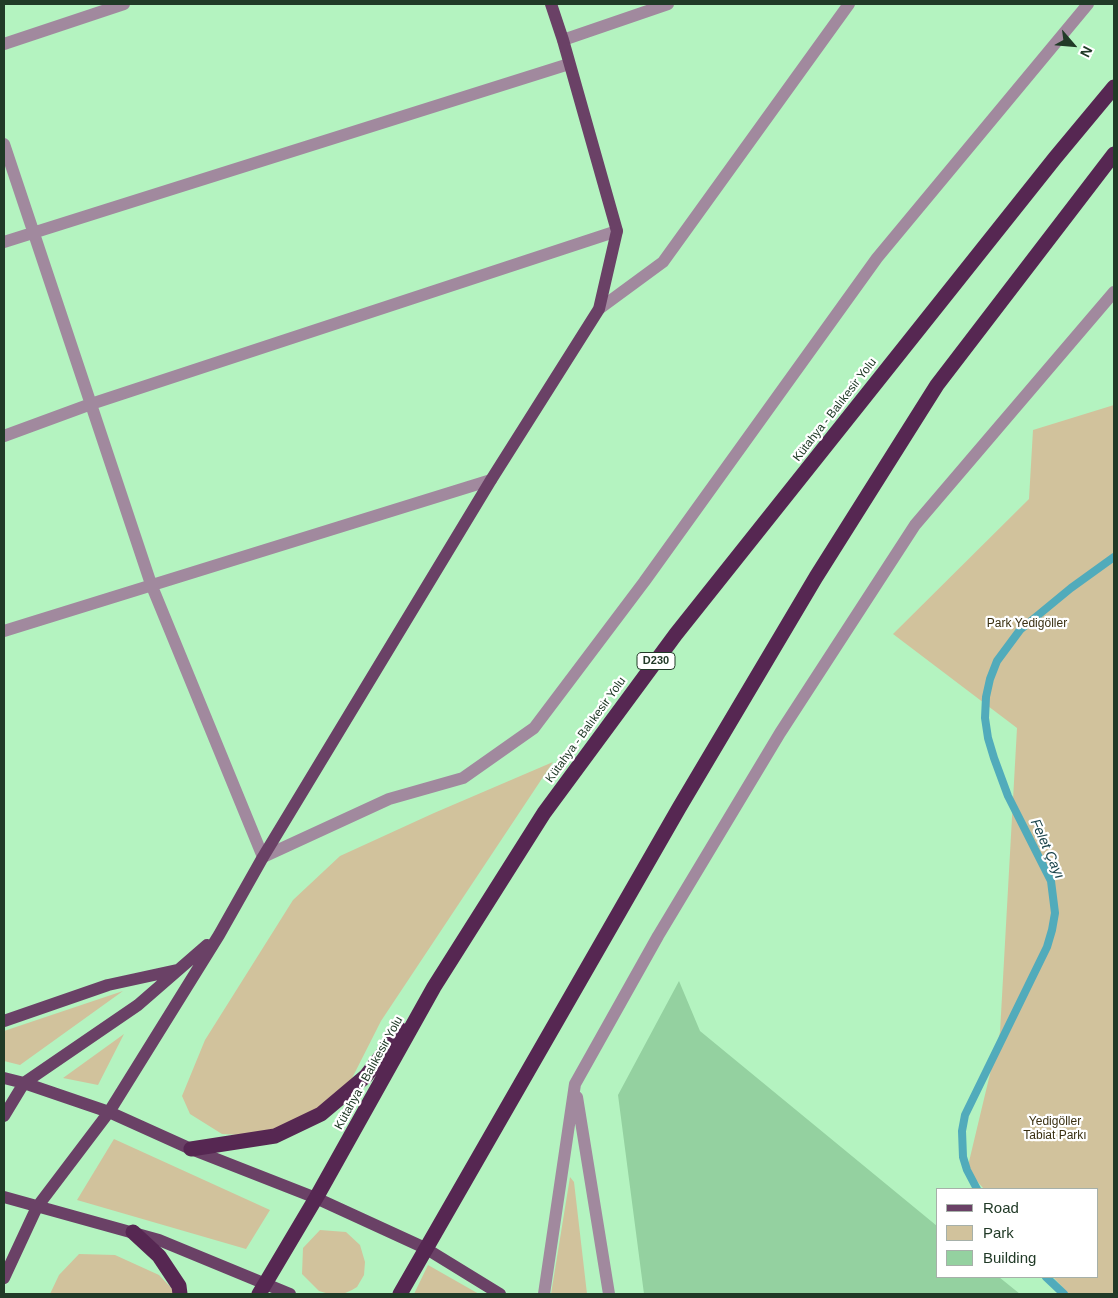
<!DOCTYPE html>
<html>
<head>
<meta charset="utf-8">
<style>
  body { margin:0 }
  #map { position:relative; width:1118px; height:1298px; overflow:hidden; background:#b4f3c0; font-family:Helvetica,sans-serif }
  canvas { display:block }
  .frame { position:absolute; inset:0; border:5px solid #213a27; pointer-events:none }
  .legend { position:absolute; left:936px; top:1188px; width:162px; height:90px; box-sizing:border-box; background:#fff; border:1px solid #a6b0a9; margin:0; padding:6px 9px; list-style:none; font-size:15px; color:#213a27 }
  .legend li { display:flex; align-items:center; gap:10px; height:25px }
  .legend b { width:25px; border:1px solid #a6b0a9 }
  .north { position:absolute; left:1048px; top:20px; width:50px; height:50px; -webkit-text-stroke:4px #fff; paint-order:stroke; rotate:117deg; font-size:14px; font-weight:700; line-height:20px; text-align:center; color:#213a27 }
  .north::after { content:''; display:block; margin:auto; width:18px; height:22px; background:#213a27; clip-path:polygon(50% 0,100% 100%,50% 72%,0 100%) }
</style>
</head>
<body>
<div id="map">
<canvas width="1118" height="1298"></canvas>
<div class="frame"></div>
<ul class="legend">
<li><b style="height:6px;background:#6a4166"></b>Road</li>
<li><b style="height:14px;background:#d1c29c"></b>Park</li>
<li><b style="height:14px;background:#94d1a0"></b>Building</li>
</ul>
<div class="north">N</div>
</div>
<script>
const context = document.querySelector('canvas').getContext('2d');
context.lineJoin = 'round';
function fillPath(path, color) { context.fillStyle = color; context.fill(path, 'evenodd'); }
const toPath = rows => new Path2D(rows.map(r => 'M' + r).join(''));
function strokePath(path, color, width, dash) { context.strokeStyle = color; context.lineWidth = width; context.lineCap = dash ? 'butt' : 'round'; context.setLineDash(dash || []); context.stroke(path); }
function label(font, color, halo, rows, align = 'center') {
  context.font = font + ' Helvetica,sans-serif'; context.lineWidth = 4.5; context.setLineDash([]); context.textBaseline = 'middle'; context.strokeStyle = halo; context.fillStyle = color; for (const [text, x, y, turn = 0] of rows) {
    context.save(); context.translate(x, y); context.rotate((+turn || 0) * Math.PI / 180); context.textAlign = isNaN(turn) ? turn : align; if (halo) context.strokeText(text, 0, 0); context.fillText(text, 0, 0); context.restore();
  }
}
fillPath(toPath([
  [1114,405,1114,1294,1069,1294,1053,1277,1097,1277,1097,1189,984,1189,967,1170,1000,1032,1017,728,893,634,1029,499,1033,430],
  [553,762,381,1021,343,1096,260,1136,222,1134,190,1114,182,1096,205,1040,293,900,340,856,434,813],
  [123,991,20,1065,4,1061,4,1031],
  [124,1034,98,1085,63,1078],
  [114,1139,270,1210,246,1249,77,1200],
  [570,1177,574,1182,587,1294,551,1294],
  [320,1230,346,1232,360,1245,365,1262,364,1275,357,1287,352,1290,343,1294,329,1294,319,1291,302,1274,303,1248],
  [79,1254,115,1255,159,1275,177,1294,50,1294,59,1275],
  [428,1265,479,1294,414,1294]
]), '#d1c29c');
strokePath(toPath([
  [977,1189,967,1170,963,1157,962,1131,965,1115,1047,947,1052,930,1055,913,1051,881,1008,796,994,758,988,738,985,718,986,697,990,679,997,661,1020,630,1071,588,1114,557],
  [1046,1277,1064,1294]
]), '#51abbb', 8);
fillPath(toPath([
  [679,981,700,1031,937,1226,937,1277,999,1277,1020,1294,644,1294,618,1095]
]), '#94d1a0');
strokePath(toPath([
  [563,40,668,4],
  [4,44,124,4],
  [4,144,151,584,263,857,389,799,463,778,534,728,644,582,877,258,1088,4],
  [4,242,569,64],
  [599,309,663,262,849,4],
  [4,436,91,404,617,231],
  [4,631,491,480],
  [577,1097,609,1294],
  [544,1294,575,1084,658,936,780,733,915,525,1114,292]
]), '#a1899e', 12);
strokePath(toPath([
  [4,1021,108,985,177,970],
  [4,1078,24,1083,109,1112,191,1149,316,1198,425,1248,500,1294],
  [4,1116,24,1083,138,1005,207,945],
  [4,1197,159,1240,290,1294],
  [4,1278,37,1207,109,1112,219,935,263,857,491,480,599,309,617,231,563,40,551,4]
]), '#6a4166', 12);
strokePath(toPath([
  [191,1149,275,1136,321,1114,366,1076,401,1030],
  [133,1232,159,1256,179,1286,180,1294],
  [259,1294,316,1198,434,987,544,813,676,634,1055,158,1114,87],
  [400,1294,679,808,816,577,937,385,1114,154]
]), '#562752', 15);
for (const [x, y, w] of [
  [656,661,38]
]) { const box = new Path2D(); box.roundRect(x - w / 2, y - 8.5, w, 17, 4); context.fillStyle = '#fff'; context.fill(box); strokePath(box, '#213a27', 1); }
label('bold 11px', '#213a27', null, [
  ["D230",656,661]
]);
label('12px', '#213a27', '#fff', [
  ["Kütahya - Balıkesir Yolu",835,410,-52],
  ["Kütahya - Balıkesir Yolu",586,730,-54],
  ["Kütahya - Balıkesir Yolu",369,1073,-61]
]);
label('12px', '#3a3012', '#fff', [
  ["Park Yedigöller",1027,624],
  ["Yedigöller",1055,1122],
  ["Tabiat Parkı",1055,1136]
]);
label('italic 14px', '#19434a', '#fff', [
  ["Felet Çayı",1047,849,66]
]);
</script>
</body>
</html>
